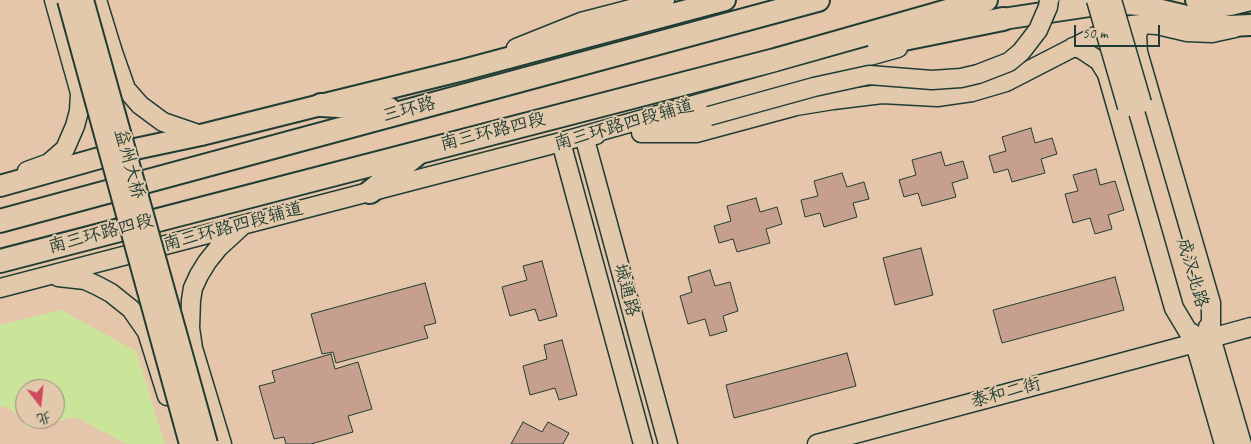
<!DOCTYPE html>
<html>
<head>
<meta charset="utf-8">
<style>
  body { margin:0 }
  #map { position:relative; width:1251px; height:444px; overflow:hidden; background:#e6c6aa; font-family:Caveat,"LXGW WenKai TC",sans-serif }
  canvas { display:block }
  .north { position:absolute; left:15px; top:379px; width:50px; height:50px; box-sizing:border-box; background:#e3c9ab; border:1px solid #95917b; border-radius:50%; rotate:164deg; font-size:14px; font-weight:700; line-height:20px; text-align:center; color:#1f3d34 }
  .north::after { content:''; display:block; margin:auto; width:18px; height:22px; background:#d1495b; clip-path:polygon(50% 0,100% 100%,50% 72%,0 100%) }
  .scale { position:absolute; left:1074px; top:25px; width:86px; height:22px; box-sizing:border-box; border:2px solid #1f3d34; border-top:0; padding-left:6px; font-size:15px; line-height:18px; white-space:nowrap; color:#1f3d34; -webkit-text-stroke:4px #e3c9ab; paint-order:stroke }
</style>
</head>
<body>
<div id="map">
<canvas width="1251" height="444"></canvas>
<div class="north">北</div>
<div class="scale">50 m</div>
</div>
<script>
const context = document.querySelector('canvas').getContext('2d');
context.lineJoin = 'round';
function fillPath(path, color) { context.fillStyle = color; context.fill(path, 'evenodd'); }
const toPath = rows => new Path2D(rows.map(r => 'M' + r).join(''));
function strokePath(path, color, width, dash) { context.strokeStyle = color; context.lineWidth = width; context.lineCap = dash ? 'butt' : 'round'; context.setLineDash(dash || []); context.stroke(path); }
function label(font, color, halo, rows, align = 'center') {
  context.font = font + ' Caveat,"LXGW WenKai TC",sans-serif'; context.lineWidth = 4; context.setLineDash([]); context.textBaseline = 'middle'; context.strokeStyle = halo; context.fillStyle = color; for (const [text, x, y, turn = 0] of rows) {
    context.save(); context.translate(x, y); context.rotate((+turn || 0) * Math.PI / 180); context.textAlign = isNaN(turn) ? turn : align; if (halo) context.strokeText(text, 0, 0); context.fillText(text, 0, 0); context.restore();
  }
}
fillPath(toPath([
  [61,310,136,351,165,444,127,444,75,417,27,429,19,415,8,408,0,406,0,325],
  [25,389,55,389,55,419,25,419]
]), '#cae49a');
const building = toPath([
  [1031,128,1035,143,1052,138,1057,154,1041,159,1045,173,1012,182,1008,169,994,173,989,156,1006,151,1002,137,1031,128],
  [941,152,945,166,963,161,968,178,952,183,956,197,922,206,918,193,904,197,899,180,916,175,912,160,941,152],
  [1096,169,1100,185,1115,181,1124,210,1108,215,1112,229,1095,234,1090,218,1073,223,1065,194,1078,191,1073,175,1096,169],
  [842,173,847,187,864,182,869,199,853,203,857,217,824,227,820,213,805,217,801,200,818,196,814,181,842,173],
  [756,198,760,212,777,207,782,224,766,229,770,243,737,252,733,239,719,243,714,226,731,221,727,206,756,198],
  [921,248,933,295,895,305,883,258,921,248],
  [542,261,557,316,539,321,535,309,510,316,502,287,527,280,523,266,542,261],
  [710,270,715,286,730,282,738,311,723,316,727,331,710,336,705,319,688,324,680,296,692,292,688,277,710,270],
  [1115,277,1124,310,1002,343,993,310,1115,277],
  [425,283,436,323,424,326,428,338,336,363,333,352,322,354,311,314,425,283],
  [562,340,577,395,559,400,555,388,530,395,523,366,547,359,544,345,562,340],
  [847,353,856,386,734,418,726,385,847,353],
  [331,354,335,369,358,362,372,409,348,416,353,432,311,444,286,444,284,437,274,439,259,386,275,382,272,371,331,354],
  [523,422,542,432,548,422,569,433,563,444,511,444,523,422]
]);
fillPath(building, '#c69f8e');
strokePath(building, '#1f3d34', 1);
const secondary = toPath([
  [97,0,113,52,126,89,140,105,163,122,201,135],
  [1141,24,1137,35,1138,52,1211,303,1211,338,1251,327],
  [516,48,581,22,665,0],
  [666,127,709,116],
  [641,133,696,133,796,106,833,100,882,94,937,97,972,92,1006,82,1113,27,1141,24,1157,25,1187,32,1212,33,1235,28],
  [596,135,584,136,668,444],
  [561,142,643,444],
  [27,171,49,163,65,149,75,126,79,111,80,93,54,0],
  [58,277,85,280,98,286,111,293,131,309,147,332,167,396],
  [0,288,561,142,898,48],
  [1208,327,1242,444],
  [1192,333,1224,444],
  [222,444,193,348,190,328,191,300,193,288,199,275,207,262,219,247,243,225],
  [817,444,1195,343,1174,308,1107,74,1099,61,1081,49,1073,47]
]);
const primary = toPath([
  [1196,0,1204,3,1230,5,1251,0],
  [1003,19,1109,3,1140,5,1229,26,1251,25],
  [0,186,121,152,201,135,321,105,463,70,725,0]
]);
const highway = toPath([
  [879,44,1003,19],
  [321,105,389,109],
  [370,192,416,155],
  [0,221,818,0],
  [0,261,775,60,986,0]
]);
strokePath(secondary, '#1f3d34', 21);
strokePath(primary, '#1f3d34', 24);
strokePath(highway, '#1f3d34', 26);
strokePath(secondary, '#e3c9ab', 18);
strokePath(primary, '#e3c9ab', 20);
strokePath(highway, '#e3c9ab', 22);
const secondaryBridge = toPath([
  [1096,0,1127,107],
  [1112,0,1142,103],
  [709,116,814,87,869,75,932,80,961,78,978,74,1009,62,1021,52,1038,30,1048,7,1049,0]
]);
const primaryBridge = toPath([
  [68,0,190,444],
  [83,0,207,444]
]);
strokePath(secondaryBridge, '#1f3d34', 21, []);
strokePath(primaryBridge, '#1f3d34', 24, []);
strokePath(secondaryBridge, '#e3c9ab', 18);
strokePath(primaryBridge, '#e3c9ab', 20);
label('18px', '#1f3d34', '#e3c9ab', [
  ["三环路",409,110,-15],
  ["南三环路四段辅道",624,125,-16],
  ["南三环路四段",493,132,-14],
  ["益州大桥",129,164,75],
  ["南三环路四段辅道",233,227,-15],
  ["南三环路四段",101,234,-15],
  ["成汉北路",1192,273,74],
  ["城通路",626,290,75],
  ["泰和二街",1006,393,-15]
]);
</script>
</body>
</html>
